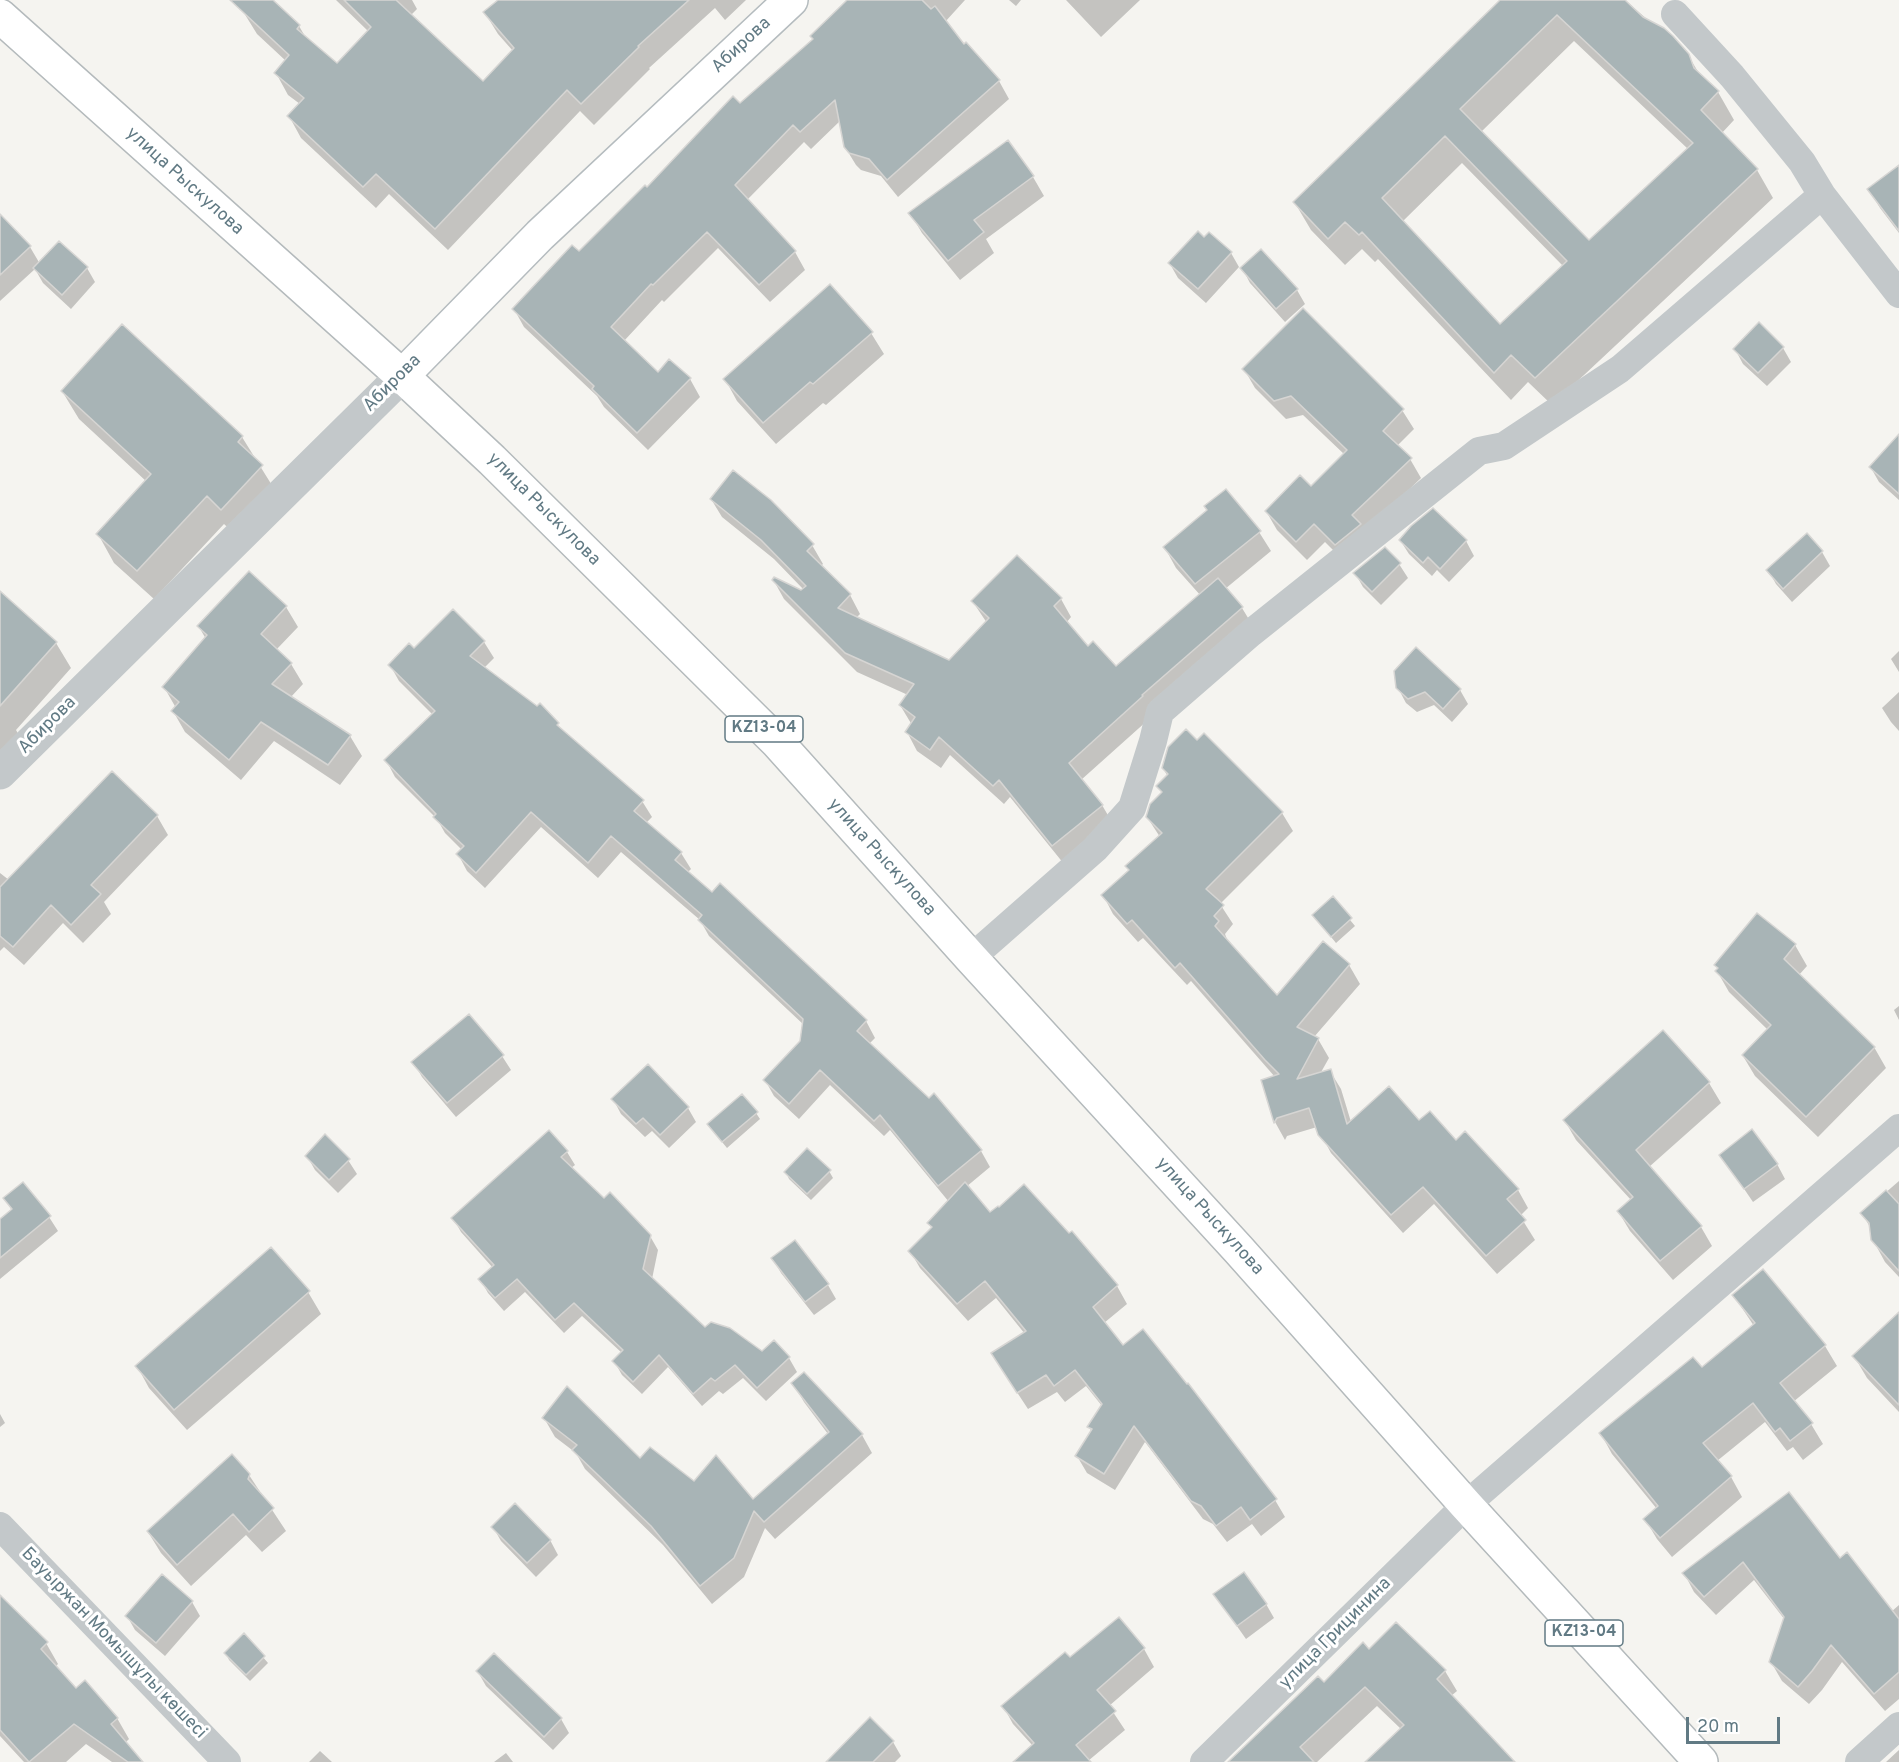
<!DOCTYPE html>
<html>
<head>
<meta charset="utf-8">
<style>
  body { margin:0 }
  #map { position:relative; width:1899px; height:1762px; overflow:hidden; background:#f5f4f0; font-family:Overpass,sans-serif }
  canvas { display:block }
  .scale { position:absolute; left:1686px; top:1717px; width:94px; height:27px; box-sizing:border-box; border:3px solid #617a84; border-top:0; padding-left:8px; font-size:18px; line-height:21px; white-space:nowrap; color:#617a84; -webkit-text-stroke:4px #fff; paint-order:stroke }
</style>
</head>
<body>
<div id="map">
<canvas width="1899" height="1762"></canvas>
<div class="scale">20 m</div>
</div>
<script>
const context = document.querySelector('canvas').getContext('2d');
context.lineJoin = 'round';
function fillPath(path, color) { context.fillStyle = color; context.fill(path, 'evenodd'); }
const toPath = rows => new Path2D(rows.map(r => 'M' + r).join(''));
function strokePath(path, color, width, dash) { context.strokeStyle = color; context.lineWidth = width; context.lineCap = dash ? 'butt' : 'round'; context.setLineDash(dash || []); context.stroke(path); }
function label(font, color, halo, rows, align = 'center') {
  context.font = font + ' Overpass,sans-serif'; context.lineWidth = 6; context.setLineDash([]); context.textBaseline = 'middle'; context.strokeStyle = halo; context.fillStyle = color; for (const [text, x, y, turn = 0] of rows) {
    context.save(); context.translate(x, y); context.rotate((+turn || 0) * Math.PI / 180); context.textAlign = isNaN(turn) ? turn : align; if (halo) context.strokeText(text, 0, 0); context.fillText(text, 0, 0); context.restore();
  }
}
fillPath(toPath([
  [236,0,271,0,299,26,306,38,337,65,369,32,336,0,412,0,417,9,410,16,483,83,513,51,498,34,485,13,500,0,746,0,725,20,715,8,649,68,650,69,594,125,580,111,448,250,389,194,376,208,301,138,289,116,300,104,288,95,276,73,286,61,257,34],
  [849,0,965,0,945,22,964,46,966,44,999,81,1009,99,898,197,881,176,861,170,856,165,845,147,840,121,811,149,804,142,747,200,795,252,805,270,770,302,718,248,664,302,662,300,624,341,658,374,669,361,690,379,700,397,648,450,604,407,597,396,524,327,514,309,579,253,647,189,814,40],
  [1009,0,1021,0,1016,6],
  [1066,0,1140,0,1101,37],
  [1502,0,1625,0,1688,55,1700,75,1718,92,1734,120,1721,134,1757,170,1773,198,1552,405,1528,382,1511,400,1378,259,1375,262,1362,249,1345,265,1311,230,1295,203],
  [1574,41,1688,149,1589,242,1481,132],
  [1462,163,1563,266,1500,326,1402,222],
  [1899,167,1899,233,1880,208,1869,190],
  [1033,177,1044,196,986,239,994,253,960,280,922,233,910,213],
  [0,216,30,247,40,264,59,243,87,268,95,282,71,309,43,283,35,269,0,301],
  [1204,239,1231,253,1239,267,1206,303,1178,278,1170,264],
  [1261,251,1297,290,1305,304,1285,322,1250,283,1242,268],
  [871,333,884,354,826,405,823,403,776,444,737,401,725,379],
  [1783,348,1791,362,1767,386,1743,364,1735,349],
  [1244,369,1402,410,1414,429,1397,446,1410,459,1421,478,1365,533,1346,563,1325,542,1307,560,1277,530,1266,511,1311,488,1345,455,1303,415,1286,419,1255,388],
  [62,391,242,437,278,495,238,537,224,524,154,599,114,563,98,534,147,482,79,419],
  [1899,443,1899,500,1879,482,1871,468],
  [711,499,812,545,823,564,821,566,850,595,860,614,856,618,949,662,987,623,973,602,1061,599,1071,617,1066,623,1088,648,1116,668,1201,596,1176,568,1165,548,1259,532,1271,551,1225,589,1242,608,1253,626,1081,780,1102,805,1113,824,1064,864,1010,797,1004,804,950,755,941,768,917,751,907,732,912,725,900,705,908,695,857,672,784,599,774,581,802,592,804,590,774,559,722,517],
  [1433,510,1466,541,1474,556,1449,582,1437,570,1432,576,1409,554,1400,540],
  [1807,535,1822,552,1830,566,1792,602,1776,584,1768,570],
  [1399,564,1408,578,1381,605,1363,587,1355,573],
  [0,593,56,643,71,668,16,730,20,737,0,759],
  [286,607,298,627,276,650,291,664,303,684,290,698,350,736,362,756,340,785,274,741,241,780,185,732,173,711,176,708,164,687,206,639,199,627],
  [453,611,484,642,494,658,484,668,557,724,562,731,642,801,652,817,646,823,681,853,691,869,687,873,712,894,720,886,866,1021,875,1038,869,1044,928,1100,934,1095,981,1151,990,1167,966,1187,990,1214,1069,1235,1072,1233,1117,1286,1127,1304,1104,1323,1123,1347,1275,1500,1285,1517,1261,1536,1252,1524,1227,1542,1213,1524,1203,1519,1145,1442,1115,1490,1087,1473,1077,1456,1092,1432,1089,1427,1102,1406,1086,1386,1065,1402,1057,1392,1028,1409,1003,1371,1025,1334,996,1298,968,1321,920,1268,910,1251,932,1229,929,1223,949,1202,890,1130,884,1136,830,1085,799,1119,774,1096,765,1080,801,1041,804,1025,709,936,700,920,621,852,598,878,541,827,485,888,467,871,458,854,462,850,445,833,437,819,395,777,386,760,433,715,399,681,390,665,414,650],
  [1416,649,1460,690,1468,704,1452,722,1434,705,1417,712,1406,703,1398,688],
  [1899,651,1899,672,1891,659],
  [1899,692,1899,731,1891,722,1882,708],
  [1163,768,1282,813,1293,831,1220,904,1233,924,1225,934,1228,942,1277,997,1349,965,1360,984,1314,1037,1318,1039,1329,1058,1320,1074,1330,1071,1341,1089,1351,1122,1419,1123,1456,1142,1518,1190,1528,1208,1520,1216,1535,1240,1497,1274,1434,1204,1403,1233,1331,1153,1317,1127,1287,1136,1285,1140,1275,1122,1263,1081,1275,1077,1191,981,1187,985,1143,938,1138,942,1113,914,1103,895,1130,871,1160,837,1147,817,1163,794,1158,786,1168,777],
  [157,816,168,835,104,902,111,914,83,943,63,923,24,965,4,947,0,951,0,873,9,880],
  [1332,898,1355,926,1336,943,1313,915],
  [1795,945,1807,966,1799,975,1874,1047,1886,1068,1818,1137,1755,1076,1743,1056,1768,1030,1729,992,1717,971,1718,969,1716,965],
  [1899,1006,1899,1020,1894,1010],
  [1663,1032,1709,1083,1721,1103,1649,1167,1701,1227,1712,1246,1673,1280,1630,1231,1618,1211,1631,1200,1576,1140,1565,1121],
  [502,1056,511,1070,456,1117,422,1077,414,1063],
  [613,1099,688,1108,696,1122,669,1148,652,1131,645,1137,621,1114],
  [756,1113,760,1119,727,1148,713,1131],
  [567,1152,575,1165,571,1168,604,1200,650,1236,658,1250,652,1279,704,1329,762,1353,774,1342,789,1358,797,1372,766,1401,743,1378,723,1394,719,1391,702,1406,668,1367,642,1394,622,1375,614,1361,622,1353,582,1316,564,1333,525,1292,504,1311,488,1293,480,1279,493,1268,461,1232,453,1218],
  [1721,1155,1777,1164,1785,1179,1753,1202],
  [307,1156,348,1160,357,1174,338,1193,315,1170],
  [829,1171,833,1178,811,1200,789,1179,786,1172],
  [1899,1181,1899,1277,1885,1262,1873,1240,1871,1229,1862,1213],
  [22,1184,49,1217,58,1231,0,1279,0,1221,12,1211,5,1198],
  [773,1259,828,1285,836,1299,814,1315,781,1273],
  [1763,1271,1825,1346,1837,1366,1793,1402,1811,1424,1823,1444,1803,1460,1793,1447,1787,1451,1765,1422,1717,1461,1731,1477,1742,1497,1672,1557,1657,1539,1645,1519,1657,1509,1612,1454,1601,1434,1701,1369,1754,1326,1734,1296],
  [308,1292,321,1314,187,1430,149,1388,137,1366],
  [1899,1314,1899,1412,1867,1378,1854,1356],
  [793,1383,862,1435,872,1453,775,1539,765,1528,744,1577,712,1604,663,1545,585,1469,576,1453,555,1437,544,1418,694,1483,753,1501,828,1434,804,1402],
  [0,1414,5,1423,0,1427],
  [249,1475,286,1531,262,1552,246,1535,191,1586,161,1553,148,1532],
  [1789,1494,1840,1560,1891,1612,1899,1605,1899,1699,1885,1711,1842,1662,1822,1690,1809,1704,1782,1681,1771,1662,1785,1620,1754,1580,1716,1615,1694,1592,1684,1573],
  [493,1527,550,1540,558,1555,536,1577,501,1541],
  [162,1576,192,1602,200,1616,165,1656,135,1630,127,1616],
  [1215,1595,1266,1604,1274,1618,1246,1639],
  [0,1617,46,1643,58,1664,55,1667,76,1690,117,1718,129,1739,125,1743,141,1762,112,1762,86,1744,66,1762,24,1762,0,1736],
  [1118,1619,1144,1649,1154,1667,1109,1706,1125,1730,1088,1761,1089,1762,1016,1762,1033,1746,1013,1724,1003,1706,1069,1659],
  [244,1635,268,1663,250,1681,229,1660,226,1653],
  [1369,1651,1445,1671,1457,1691,1451,1696,1514,1762,1367,1762,1401,1729,1377,1706,1317,1762,1236,1762,1324,1685],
  [494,1655,561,1719,569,1733,553,1750,486,1686,478,1672],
  [893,1742,901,1756,895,1762,828,1762],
  [1899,1750,1899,1762,1886,1762],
  [320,1751,332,1762,309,1762],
  [506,1753,513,1762,494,1762]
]), '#0003');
const building = toPath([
  [230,0,273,0,300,25,297,29,337,63,371,27,344,0,396,0,483,81,514,48,483,12,498,0,689,0,638,46,639,47,581,104,567,90,435,229,376,174,363,187,287,116,304,98,274,73,289,55,230,0],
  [847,0,922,0,931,9,935,6,964,44,966,42,1000,80,887,180,869,159,849,153,844,147,835,100,800,132,793,125,735,185,796,251,759,285,707,232,653,285,651,284,611,327,658,372,669,359,691,378,637,433,592,389,594,386,512,309,572,245,579,251,645,185,647,187,733,96,740,103,813,39,810,36,847,0],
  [1500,0,1625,0,1643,17,1664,28,1673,36,1689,54,1694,68,1719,91,1701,110,1758,169,1535,378,1511,355,1494,373,1362,232,1359,235,1345,222,1328,239,1293,202,1500,0],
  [1557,15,1693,143,1589,240,1460,109,1557,15],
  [1445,136,1567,261,1500,324,1382,198,1445,136],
  [1008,140,1034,176,974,220,984,232,948,261,908,213,1008,140],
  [1899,165,1899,231,1867,189,1899,165],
  [0,214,31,246,0,275,0,214],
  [1198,231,1204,237,1209,232,1232,252,1198,289,1168,263,1198,231],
  [59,241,88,267,62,295,33,268,59,241],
  [1261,249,1298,289,1276,309,1240,268,1261,249],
  [830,284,873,332,813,384,810,382,763,423,723,379,830,284],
  [1303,308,1404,409,1383,431,1412,458,1352,515,1361,524,1335,545,1314,524,1296,542,1265,511,1300,475,1311,486,1347,450,1291,396,1274,401,1242,369,1303,308],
  [1759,322,1784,347,1758,373,1733,349,1759,322],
  [122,324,243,436,238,442,263,465,221,510,207,496,137,571,96,534,151,474,61,391,122,324],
  [1899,434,1899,494,1869,467,1899,434],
  [733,470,771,500,814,544,807,551,851,594,838,608,949,660,989,618,971,601,1017,555,1062,598,1054,606,1088,646,1093,641,1116,666,1218,578,1243,607,1142,695,1143,696,1069,763,1103,805,1052,846,999,780,993,786,939,737,930,750,905,732,915,717,899,705,914,684,845,653,772,580,774,577,801,590,806,586,761,540,710,499,733,470],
  [1226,489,1261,531,1195,584,1163,547,1207,510,1204,506,1226,489],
  [1433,508,1467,540,1440,569,1428,557,1423,563,1399,540,1411,526,1433,508],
  [1807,533,1823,551,1783,589,1766,570,1807,533],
  [1385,547,1401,563,1372,592,1353,573,1385,547],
  [249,571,287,606,261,634,292,663,272,684,351,735,328,765,261,722,229,760,171,711,179,702,162,687,207,635,197,626,249,571],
  [0,591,57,642,0,706,0,591],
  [453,609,485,641,470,656,537,706,540,703,559,723,557,725,644,800,634,811,682,852,675,860,712,892,720,883,867,1020,857,1031,929,1098,934,1093,982,1150,938,1186,880,1115,874,1121,820,1070,789,1104,763,1080,800,1041,803,1019,698,920,702,915,611,836,588,863,531,812,476,873,456,854,464,846,433,817,436,814,384,760,435,711,388,665,409,643,414,648,453,609],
  [1416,647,1461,689,1443,709,1425,692,1408,699,1396,688,1394,671,1416,647],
  [1186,729,1197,740,1204,733,1283,812,1206,889,1224,905,1214,916,1219,921,1215,926,1277,995,1323,941,1350,964,1297,1027,1319,1038,1297,1079,1331,1069,1347,1124,1389,1086,1419,1120,1430,1111,1456,1140,1465,1131,1519,1189,1507,1199,1526,1220,1486,1256,1423,1187,1391,1215,1318,1135,1309,1108,1277,1118,1274,1123,1261,1080,1279,1074,1265,1060,1180,963,1175,968,1132,920,1127,924,1101,895,1129,870,1125,866,1162,833,1146,817,1150,804,1162,792,1156,786,1168,774,1162,768,1168,747,1186,729],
  [112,771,158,815,91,885,101,894,71,925,51,905,13,947,0,936,0,887,112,771],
  [1333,896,1352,918,1331,937,1312,915,1333,896],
  [1757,913,1796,944,1784,959,1875,1047,1806,1117,1742,1055,1771,1025,1715,971,1718,968,1714,965,1757,913],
  [469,1014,504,1055,447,1103,411,1062,469,1014],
  [1663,1030,1710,1082,1636,1150,1702,1226,1660,1261,1617,1211,1633,1197,1563,1120,1663,1030],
  [648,1064,689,1107,660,1135,643,1118,636,1124,611,1099,648,1064],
  [742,1094,758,1112,722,1142,707,1124,742,1094],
  [1752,1129,1778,1164,1744,1189,1719,1155,1752,1129],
  [549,1130,568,1151,561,1157,604,1198,610,1192,651,1235,643,1269,705,1327,711,1322,730,1328,762,1351,774,1340,790,1357,757,1388,735,1365,715,1381,711,1378,693,1394,659,1355,633,1382,612,1361,623,1350,574,1303,555,1320,517,1279,495,1298,478,1279,494,1265,451,1218,549,1130],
  [325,1134,350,1159,329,1180,305,1156,325,1134],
  [807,1148,831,1170,807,1194,784,1172,807,1148],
  [23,1182,51,1216,0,1258,0,1219,12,1209,3,1198,23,1182],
  [965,1182,990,1212,998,1206,999,1207,1024,1184,1069,1233,1072,1231,1118,1285,1093,1307,1123,1345,1143,1329,1187,1384,1188,1383,1277,1499,1250,1520,1241,1507,1216,1526,1201,1506,1191,1501,1134,1426,1104,1474,1075,1456,1092,1429,1087,1427,1102,1404,1075,1370,1054,1386,1046,1375,1017,1393,991,1353,1026,1331,985,1281,957,1304,908,1251,932,1227,927,1223,965,1182],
  [1886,1190,1899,1204,1899,1271,1871,1240,1869,1223,1860,1213,1886,1190],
  [795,1240,829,1284,805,1302,771,1258,795,1240],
  [271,1247,310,1291,174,1410,135,1366,271,1247],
  [1763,1269,1826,1345,1780,1383,1813,1423,1790,1441,1780,1428,1775,1432,1753,1403,1703,1443,1732,1476,1660,1538,1643,1519,1658,1506,1599,1433,1693,1357,1702,1367,1755,1323,1732,1295,1763,1269],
  [1899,1312,1899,1405,1852,1356,1899,1312],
  [804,1372,863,1434,764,1522,754,1511,734,1558,700,1586,651,1526,572,1450,577,1445,542,1418,567,1386,640,1458,650,1447,694,1481,716,1455,753,1499,829,1432,791,1383,804,1372],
  [232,1454,250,1474,248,1479,274,1508,249,1532,233,1514,177,1565,147,1531,232,1454],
  [1789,1492,1840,1558,1847,1552,1899,1619,1899,1672,1874,1694,1831,1645,1812,1671,1798,1687,1769,1662,1784,1617,1743,1562,1704,1597,1682,1573,1789,1492],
  [515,1503,551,1540,527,1563,491,1527,515,1503],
  [1244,1572,1267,1604,1237,1626,1213,1594,1244,1572],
  [162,1574,193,1601,156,1643,125,1616,162,1574],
  [0,1595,48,1642,41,1649,76,1688,85,1680,118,1718,111,1724,143,1762,128,1762,74,1724,29,1762,0,1730,0,1595],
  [1119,1617,1145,1648,1097,1690,1116,1711,1076,1745,1091,1762,1013,1762,1034,1743,1001,1706,1065,1652,1070,1657,1119,1617],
  [1396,1622,1446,1670,1437,1679,1515,1762,1365,1762,1404,1725,1365,1687,1300,1747,1314,1762,1228,1762,1318,1676,1324,1682,1363,1642,1369,1649,1396,1622],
  [244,1633,265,1656,246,1675,224,1653,244,1633],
  [494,1653,562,1718,544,1737,476,1671,494,1653],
  [870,1717,894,1741,873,1762,826,1762,870,1717]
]);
fillPath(building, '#a8b4b6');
strokePath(building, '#d6d5d3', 1.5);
const secondary = toPath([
  [402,376,540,235,791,0]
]);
const primary = toPath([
  [0,16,402,376,492,460,777,742,971,958,1238,1249,1466,1505,1701,1762]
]);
strokePath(secondary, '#b5bcbf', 36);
strokePath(primary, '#b4babc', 36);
strokePath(toPath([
  [1675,14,1732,76,1802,162,1822,195],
  [971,958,1095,849,1132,808,1153,741,1160,712,1251,633,1479,451,1504,446,1620,369,1822,195,1899,294],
  [0,1526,227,1762],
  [1204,1762,1466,1505,1899,1128],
  [1859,1762,1899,1726]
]), '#c3c8ca', 28);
strokePath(toPath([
  [0,773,402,376]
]), '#c3c8ca', 33);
strokePath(secondary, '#fff', 33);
strokePath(primary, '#fff', 33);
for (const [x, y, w] of [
  [764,729,78],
  [1584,1633,78]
]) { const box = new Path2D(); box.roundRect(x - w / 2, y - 13, w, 26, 4.5); context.fillStyle = '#fff'; context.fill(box); strokePath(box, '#617a84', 1.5); }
label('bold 16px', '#617a84', null, [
  ["KZ13-04",764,729],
  ["KZ13-04",1584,1633]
]);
label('18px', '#617a84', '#fff', [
  ["Абирова",742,46,-43],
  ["улица Рыскулова",184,182,42],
  ["Абирова",393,384,-45],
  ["улица Рыскулова",543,510,45],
  ["Абирова",48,726,-45],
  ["улица Рыскулова",881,858,48],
  ["улица Рыскулова",1209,1217,48],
  ["улица Грицинина",1336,1634,-45],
  ["Бауыржан Момышұлы көшесі",113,1644,46]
]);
</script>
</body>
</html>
